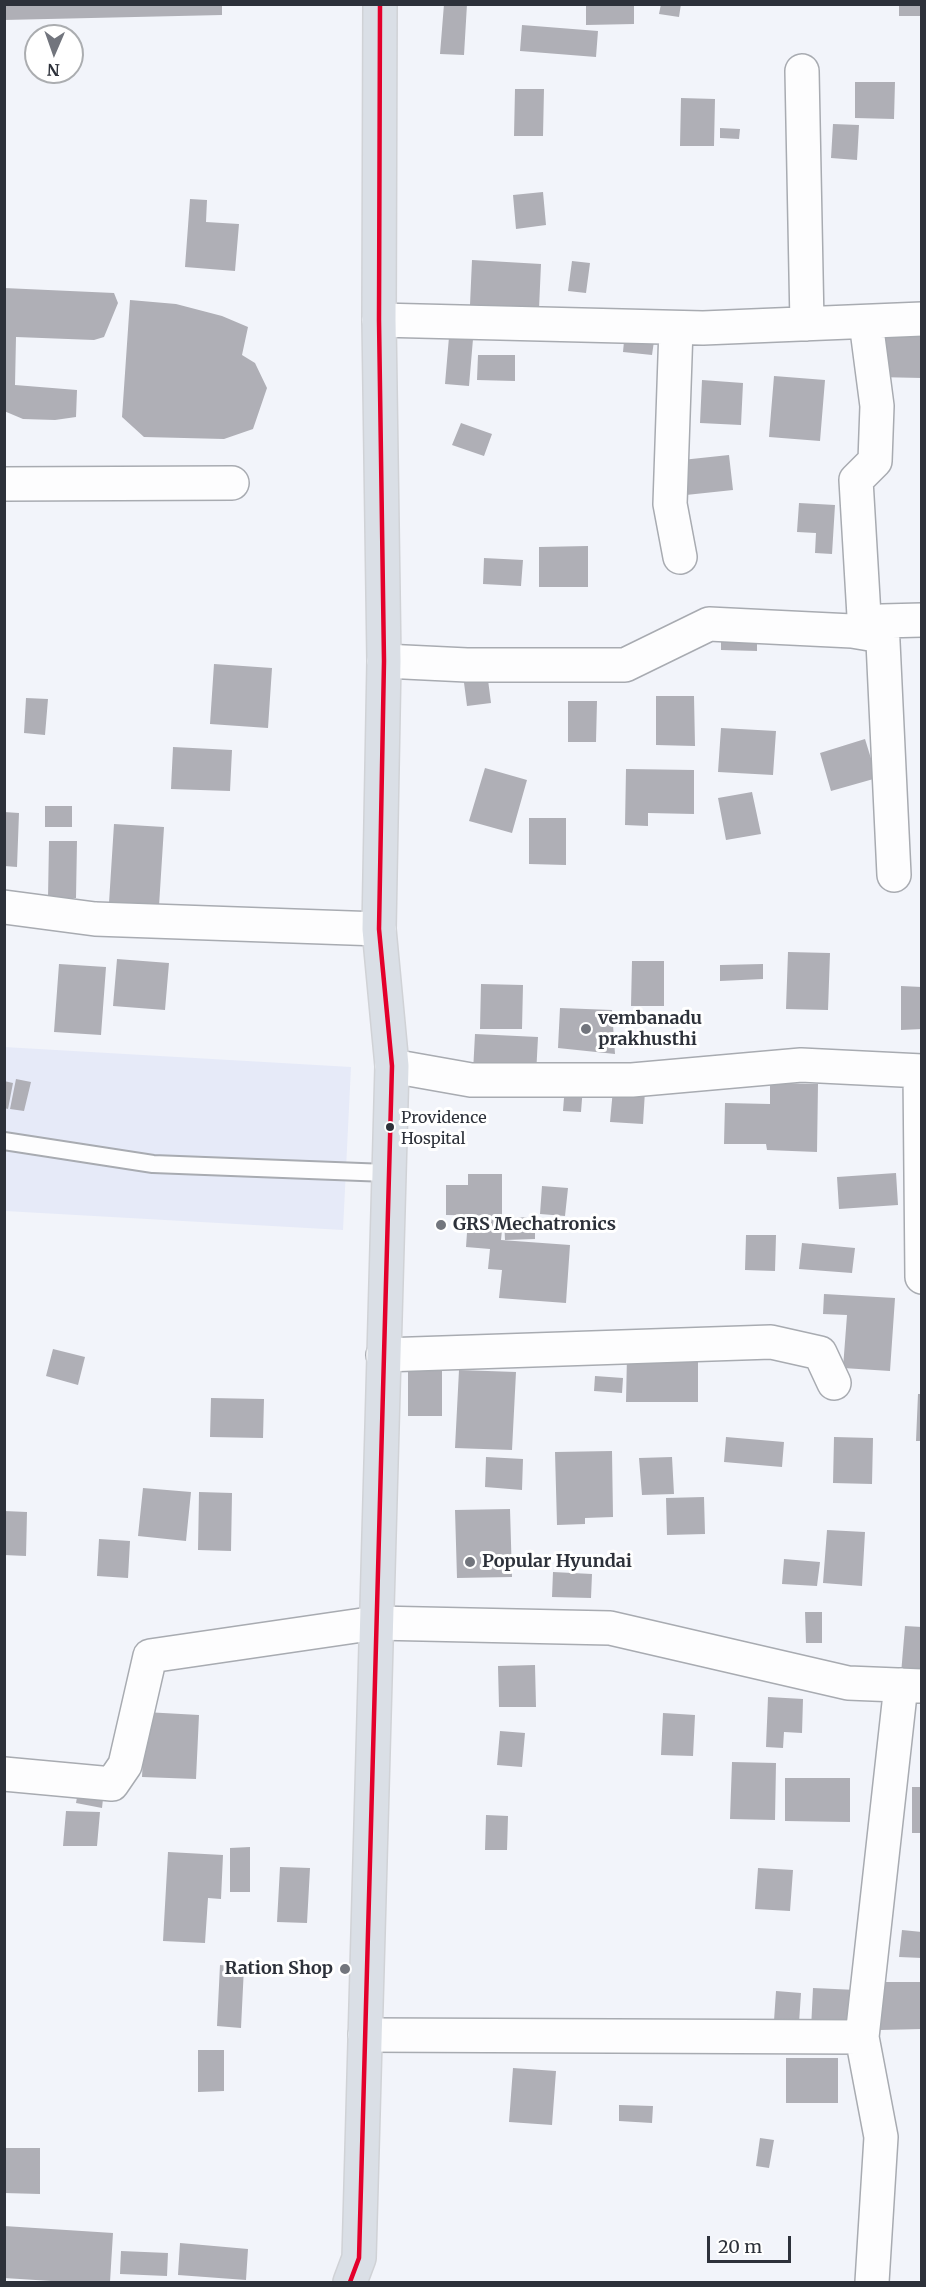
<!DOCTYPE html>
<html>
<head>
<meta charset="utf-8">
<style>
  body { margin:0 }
  #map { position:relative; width:926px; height:2287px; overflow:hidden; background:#f2f4fa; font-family:Merriweather,serif }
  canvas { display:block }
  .frame { position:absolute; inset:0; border:6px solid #2d313a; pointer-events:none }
  .north { position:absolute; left:24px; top:24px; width:60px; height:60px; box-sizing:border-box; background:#fff; border:2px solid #abadb0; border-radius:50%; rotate:182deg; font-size:16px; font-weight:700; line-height:24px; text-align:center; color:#2d313a }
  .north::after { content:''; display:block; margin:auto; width:21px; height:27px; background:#72757d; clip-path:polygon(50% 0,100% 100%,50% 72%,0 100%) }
  .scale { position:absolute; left:707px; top:2236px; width:84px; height:27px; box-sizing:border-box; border:3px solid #2d313a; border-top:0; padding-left:8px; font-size:18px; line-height:21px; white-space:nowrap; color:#2d313a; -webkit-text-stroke:4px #fff; paint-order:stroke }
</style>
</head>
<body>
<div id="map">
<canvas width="926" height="2287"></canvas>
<div class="frame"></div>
<div class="north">N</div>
<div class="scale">20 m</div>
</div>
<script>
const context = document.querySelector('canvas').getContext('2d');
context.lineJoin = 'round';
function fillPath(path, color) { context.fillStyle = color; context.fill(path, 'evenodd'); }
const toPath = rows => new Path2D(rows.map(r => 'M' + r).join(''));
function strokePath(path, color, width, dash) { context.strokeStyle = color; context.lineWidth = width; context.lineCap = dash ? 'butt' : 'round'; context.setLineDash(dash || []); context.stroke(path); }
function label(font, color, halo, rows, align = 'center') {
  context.font = font + ' Merriweather,serif'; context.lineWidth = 6; context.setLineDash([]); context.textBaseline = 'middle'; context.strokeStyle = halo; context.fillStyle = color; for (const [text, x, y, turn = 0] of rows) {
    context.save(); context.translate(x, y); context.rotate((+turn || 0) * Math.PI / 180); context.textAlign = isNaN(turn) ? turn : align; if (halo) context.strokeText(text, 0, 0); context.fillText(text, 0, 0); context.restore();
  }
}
fillPath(toPath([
  [4,1047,351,1067,343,1230,5,1211]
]), '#e6eaf8');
fillPath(toPath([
  [4,4,222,4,222,15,4,20],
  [444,4,467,4,464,55,440,54],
  [586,4,634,4,634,24,586,25],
  [661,4,681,4,679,17,659,14],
  [899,4,922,4,922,16,899,16],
  [522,25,598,31,596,57,520,51],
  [855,82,895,82,894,119,855,118],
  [515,89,544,89,543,136,514,136],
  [681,98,715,99,714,146,680,146],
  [833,124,859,125,857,160,831,158],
  [720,128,740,129,739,139,720,138],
  [543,192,546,225,516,229,513,195],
  [190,199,207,200,206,222,239,224,235,271,185,267],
  [472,260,541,264,539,309,470,305],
  [572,261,590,263,586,293,568,291],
  [4,288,114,293,118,303,104,337,94,340,16,337,15,385,77,390,76,417,55,420,23,419,4,411],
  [130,300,176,304,222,316,248,327,242,355,255,363,267,388,253,429,224,439,144,437,122,417],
  [878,326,922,326,922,378,877,377],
  [625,331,655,334,652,355,623,352],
  [449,337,473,339,469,386,445,384],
  [478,355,515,355,515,381,477,380],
  [774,376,825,380,820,441,769,437],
  [702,380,743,383,741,425,700,423],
  [461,423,492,434,484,456,452,445],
  [729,455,733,490,686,495,682,460],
  [799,503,835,505,832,554,815,553,816,533,797,532],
  [588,546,588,587,539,587,539,547],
  [484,558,523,560,521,586,483,584],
  [721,636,757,637,757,651,721,650],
  [214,664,272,668,268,728,210,724],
  [487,672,491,703,467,706,463,675],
  [656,696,694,696,695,746,656,745],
  [26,698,48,699,45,735,24,733],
  [568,701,597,701,596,742,568,742],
  [721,728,776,731,773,775,718,772],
  [865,739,877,778,831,791,820,753],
  [173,747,232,750,230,791,171,789],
  [485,768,527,780,512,833,469,821],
  [626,769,694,770,694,814,648,813,648,826,625,825],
  [752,792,761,834,726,840,718,798],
  [45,806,72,806,72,827,45,827],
  [4,812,19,813,17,867,4,866],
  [529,818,566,818,566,865,529,864],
  [114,824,164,827,159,906,109,903],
  [49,841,77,841,76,898,48,898],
  [788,952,830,953,828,1010,786,1009],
  [117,959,169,963,165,1010,113,1006],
  [632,961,664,961,664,1006,631,1006],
  [59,964,106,967,101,1035,54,1032],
  [763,964,763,979,720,981,720,965],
  [481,984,523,985,522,1029,480,1029],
  [901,986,922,987,922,1029,901,1030],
  [560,1008,612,1010,615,1054,558,1048],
  [475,1034,538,1037,536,1075,473,1072],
  [16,1079,31,1082,24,1111,10,1109],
  [4,1081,13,1083,8,1109,4,1108],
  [770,1083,818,1084,817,1152,767,1150,766,1144,724,1144,725,1103,770,1104],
  [565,1085,583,1086,581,1112,563,1111],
  [613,1089,645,1091,643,1124,610,1122],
  [896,1173,898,1205,839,1209,837,1177],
  [468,1174,502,1174,502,1216,446,1215,446,1185,468,1185],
  [542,1186,568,1188,565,1216,540,1214],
  [535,1217,535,1239,505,1240,504,1218],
  [468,1218,503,1220,501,1240,570,1245,566,1303,499,1298,502,1270,488,1269,490,1249,466,1247],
  [746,1235,776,1235,775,1271,745,1270],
  [802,1243,855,1248,852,1273,799,1269],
  [824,1294,895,1298,890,1371,843,1368,847,1315,823,1314],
  [53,1349,85,1357,78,1385,46,1376],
  [627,1355,698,1355,698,1402,626,1402],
  [408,1367,442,1367,442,1416,408,1416],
  [459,1370,516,1372,512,1450,455,1448],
  [595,1376,623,1378,622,1393,594,1391],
  [918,1394,922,1394,922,1441,916,1441],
  [211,1398,264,1399,263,1438,210,1437],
  [726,1437,784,1442,782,1467,724,1462],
  [834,1437,873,1438,872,1484,833,1483],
  [612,1451,613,1517,585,1518,585,1524,557,1525,555,1452],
  [486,1457,523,1459,522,1490,485,1487],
  [672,1457,674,1494,642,1495,639,1458],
  [143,1488,191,1492,186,1541,138,1536],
  [199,1492,232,1493,231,1551,198,1550],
  [704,1497,705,1534,667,1535,666,1498],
  [510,1509,512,1577,457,1578,455,1510],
  [4,1511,27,1512,26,1556,4,1555],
  [827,1530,865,1532,862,1586,823,1583],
  [99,1539,130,1541,128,1578,97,1576],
  [784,1559,820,1562,817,1586,782,1584],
  [553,1572,592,1574,591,1598,552,1597],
  [805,1612,822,1612,822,1643,806,1643],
  [905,1626,922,1627,922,1675,901,1674],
  [535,1665,536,1707,499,1707,498,1666],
  [768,1697,803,1699,802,1733,784,1732,783,1748,766,1747],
  [145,1712,199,1715,196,1779,142,1777],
  [663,1713,695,1715,693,1756,661,1755],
  [500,1731,525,1733,522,1767,497,1765],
  [732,1762,776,1763,775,1820,730,1819],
  [785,1778,850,1778,850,1822,785,1821],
  [79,1786,104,1790,102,1808,76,1803],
  [912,1787,922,1787,922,1833,912,1833],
  [66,1811,100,1812,97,1846,63,1846],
  [486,1815,508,1816,507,1850,485,1850],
  [250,1847,250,1892,230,1892,230,1848],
  [168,1852,223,1855,221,1899,208,1898,205,1943,163,1941],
  [280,1867,310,1868,307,1923,277,1922],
  [758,1868,793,1870,790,1911,755,1909],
  [902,1930,922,1932,922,1958,899,1957],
  [220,1965,244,1967,241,2028,217,2026],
  [880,1982,922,1982,922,2029,880,2030],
  [813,1988,857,1990,855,2031,811,2029],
  [776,1991,801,1993,799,2023,774,2021],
  [198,2050,224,2050,224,2091,198,2092],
  [786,2058,838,2058,838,2103,786,2103],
  [513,2068,556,2071,552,2125,509,2122],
  [619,2105,653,2106,652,2123,619,2121],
  [760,2138,774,2140,769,2168,756,2166],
  [4,2148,40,2148,40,2194,4,2193],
  [4,2226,113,2233,110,2282,51,2282,51,2281,4,2278],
  [180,2243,248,2249,246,2280,178,2275],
  [121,2251,168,2253,167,2276,120,2274]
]), '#afafb6');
const service = toPath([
  [4,1141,153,1164,387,1173]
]);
const minor = toPath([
  [802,71,807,324],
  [379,320,703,328,922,319],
  [676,328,670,504,680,557],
  [4,484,232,483],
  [865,633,856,480,875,461,877,406,866,322],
  [384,661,467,665,625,665,709,624,852,631,882,636],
  [894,875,882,621,922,620],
  [4,907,95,919,379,929],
  [392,1066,471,1080,632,1080,801,1065,922,1071],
  [920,1071,922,1277],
  [383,1355,771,1342,820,1353,834,1383],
  [4,1774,112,1784,125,1765,150,1656,376,1623,610,1628,848,1683,922,1686],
  [365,2035,862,2037],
  [872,2282,881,2137,862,2037,901,1685]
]);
const trunk = toPath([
  [350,2282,359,2258,392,1066,379,929,384,661,379,320,380,4]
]);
strokePath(service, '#a8abb1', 20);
strokePath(minor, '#a8abb1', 36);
strokePath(trunk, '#d0d2d6', 36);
strokePath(service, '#fdfdfe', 16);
strokePath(minor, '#fdfdfe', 33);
strokePath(trunk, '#dadfe6', 33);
strokePath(toPath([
  [350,2282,359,2258,392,1066,379,929,384,661,379,320,380,4]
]), '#e4002b', 4.5);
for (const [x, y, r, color] of [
  [586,1029,6,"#72757d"],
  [390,1127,5,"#2d313a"],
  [441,1225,6,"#72757d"],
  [470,1562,6,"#72757d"],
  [345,1969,6,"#72757d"]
]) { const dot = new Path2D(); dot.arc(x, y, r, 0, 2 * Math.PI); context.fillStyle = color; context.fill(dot); strokePath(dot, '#fff', 2); }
label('16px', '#2d313a', '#fff', [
  ["Providence",401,1118],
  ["Hospital",401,1139]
], 'left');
label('bold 18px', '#2d313a', '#fff', [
  ["vembanadu",598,1019],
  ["prakhusthi",598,1040],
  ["GRS Mechatronics",453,1225],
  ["Popular Hyundai",482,1562],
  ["Ration Shop",333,1969,"right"]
], 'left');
</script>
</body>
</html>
